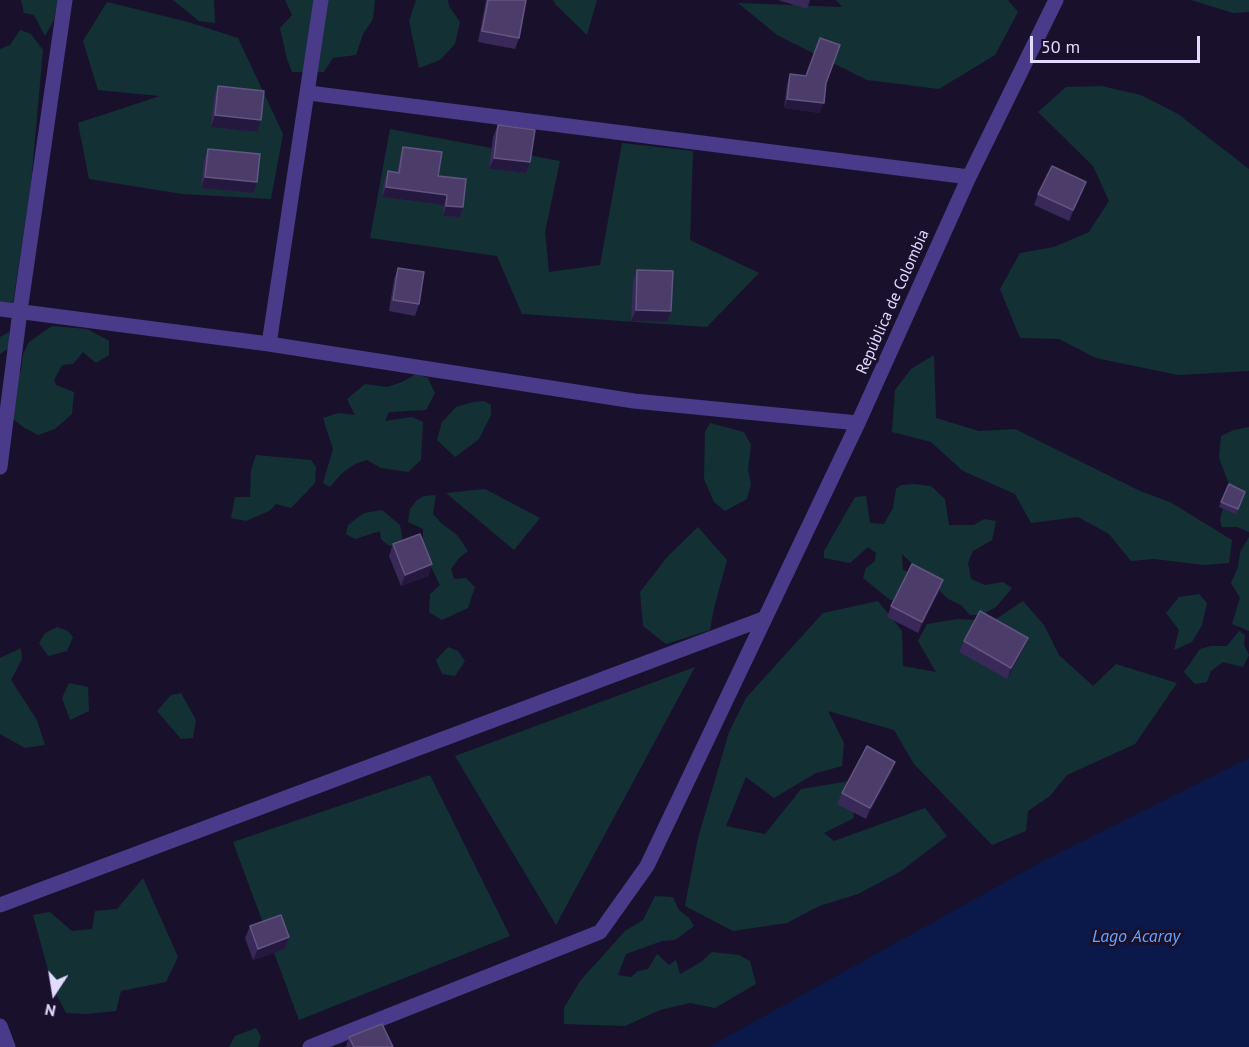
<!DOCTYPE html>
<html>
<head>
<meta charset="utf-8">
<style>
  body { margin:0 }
  #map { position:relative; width:1249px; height:1047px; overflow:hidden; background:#19112b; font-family:"PT Sans",sans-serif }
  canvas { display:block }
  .north { position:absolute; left:24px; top:963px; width:60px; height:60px; -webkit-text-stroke:4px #19112b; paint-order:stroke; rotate:192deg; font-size:16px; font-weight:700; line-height:24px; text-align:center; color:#e3daff }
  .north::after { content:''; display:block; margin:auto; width:21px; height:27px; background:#e3daff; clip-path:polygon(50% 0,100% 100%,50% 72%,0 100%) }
  .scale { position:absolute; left:1030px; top:36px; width:170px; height:27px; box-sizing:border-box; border:3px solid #e3daff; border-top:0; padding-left:8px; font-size:18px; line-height:21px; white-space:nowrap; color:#e3daff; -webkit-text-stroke:4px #19112b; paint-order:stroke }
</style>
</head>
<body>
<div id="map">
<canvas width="1249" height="1047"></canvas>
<div class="north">N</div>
<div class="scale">50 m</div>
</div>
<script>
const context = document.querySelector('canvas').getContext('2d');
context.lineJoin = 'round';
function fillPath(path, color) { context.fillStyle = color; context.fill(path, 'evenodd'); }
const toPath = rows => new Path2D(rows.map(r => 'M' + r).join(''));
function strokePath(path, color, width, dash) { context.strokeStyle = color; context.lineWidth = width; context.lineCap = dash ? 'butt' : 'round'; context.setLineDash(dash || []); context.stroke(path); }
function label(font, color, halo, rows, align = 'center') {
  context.font = font + ' "PT Sans",sans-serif'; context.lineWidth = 6; context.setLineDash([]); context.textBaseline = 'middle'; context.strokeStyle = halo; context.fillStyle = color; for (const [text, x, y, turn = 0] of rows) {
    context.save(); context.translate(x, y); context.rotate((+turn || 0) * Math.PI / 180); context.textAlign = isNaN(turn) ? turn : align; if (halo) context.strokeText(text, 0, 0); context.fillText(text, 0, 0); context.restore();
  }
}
fillPath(toPath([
  [21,0,58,0,54,20,45,36,34,15,24,13],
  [173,0,214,0,215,23,199,21],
  [285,0,375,0,373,19,363,34,356,55,333,58,324,72,292,72,287,59,280,28,292,15],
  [416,0,448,0,449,6,460,22,455,44,440,60,419,68,409,21],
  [553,0,597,0,587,35,556,5],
  [836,0,1008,0,1018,12,995,55,939,89,867,80,777,35,738,3,842,7],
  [1191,0,1249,0,1249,12,1233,13],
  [107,2,188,22,238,38,283,134,271,199,182,194,89,179,78,123,160,96,98,90,83,41],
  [20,30,31,34,43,50,31,183,13,303,0,302,0,49,10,45],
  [1101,86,1141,95,1178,114,1249,169,1249,371,1178,375,1096,358,1059,339,1020,338,1000,289,1020,253,1054,247,1089,232,1109,201,1093,166,1038,112,1066,87],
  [390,129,560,161,545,232,549,272,600,265,622,143,693,151,690,240,759,273,707,327,522,314,497,256,370,238],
  [52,326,87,329,109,341,109,355,96,363,83,352,73,364,62,365,54,380,56,385,74,392,72,414,55,429,38,435,23,427,12,418,1,401,21,370,23,354,29,342],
  [9,332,11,347,0,354,0,337],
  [934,355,936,418,979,431,1015,429,1140,491,1170,502,1232,540,1229,563,1204,565,1154,559,1131,561,1109,534,1078,517,1031,523,1015,494,963,471,931,442,892,432,895,390,911,369],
  [416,374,428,378,435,393,426,410,389,412,385,421,412,417,423,422,421,460,408,472,381,468,367,460,355,464,342,473,330,487,323,483,333,449,323,418,338,413,355,415,347,399,365,384,387,387,402,382],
  [484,401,491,405,491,415,479,439,455,457,437,440,442,422,456,407,473,402],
  [710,423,744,432,751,445,748,470,751,484,747,499,725,511,714,502,704,479,705,432],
  [1249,427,1249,532,1237,527,1222,527,1220,520,1229,484,1219,458,1221,436,1234,430],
  [256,455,311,460,316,467,315,483,291,508,276,504,269,511,246,521,231,518,235,497,250,497,251,470],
  [914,484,931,486,945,499,949,525,974,525,984,519,996,521,992,540,973,551,968,563,971,579,985,585,1003,582,1012,588,996,607,981,615,970,615,961,605,948,599,902,554,903,570,916,575,908,603,890,600,863,578,866,568,875,561,876,553,868,547,850,563,824,558,824,551,855,497,866,496,870,523,884,524,893,508,896,489,901,485],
  [485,489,540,518,514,550,446,493],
  [436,495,433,514,441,523,457,535,468,551,459,558,451,569,454,579,466,578,475,587,468,608,442,620,429,612,430,594,440,585,421,547,423,539,423,529,408,522,410,509,417,500,424,496],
  [382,510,400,525,403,542,395,547,388,545,381,539,380,531,355,539,346,534,348,525,364,513],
  [698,527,727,560,714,608,710,630,666,644,643,626,640,592,668,556],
  [1249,537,1249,631,1232,624,1240,598,1231,583,1238,567,1240,552],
  [1199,594,1207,603,1202,625,1192,642,1174,650,1179,630,1166,613,1179,597],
  [878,601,902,631,903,666,936,672,918,641,927,624,958,619,993,621,1023,601,1044,625,1059,655,1093,686,1116,664,1177,683,1135,744,1067,775,1050,796,1028,811,1026,831,992,845,914,764,894,730,828,711,844,743,842,766,816,773,774,798,746,777,726,826,765,834,801,789,850,781,854,818,824,833,834,841,925,808,947,836,901,871,858,894,819,906,787,923,733,931,685,906,698,838,729,732,746,698,823,613],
  [57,627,68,631,73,637,67,651,48,656,39,643,45,633],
  [1239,631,1245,635,1244,645,1249,655,1243,667,1223,662,1211,671,1207,682,1195,684,1184,672,1200,649,1211,646,1227,646],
  [448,647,458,651,465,661,455,676,442,674,436,660],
  [21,648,22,659,11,680,37,720,45,745,25,748,0,734,0,658],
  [695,667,556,925,455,756],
  [69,683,88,687,89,711,70,720,62,698],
  [181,693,196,720,193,738,181,739,157,711,171,695],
  [430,775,510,936,299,1020,233,842],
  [143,878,178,957,166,982,121,991,116,1011,86,1014,66,1013,53,988,33,915,50,912,72,931,92,929,95,911,117,909],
  [655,896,673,897,679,910,689,918,694,926,675,940,662,941,626,954,618,975,631,977,638,971,648,969,657,954,669,965,676,960,680,974,701,962,712,952,739,955,750,961,756,984,715,1008,690,1003,660,1010,625,1026,564,1024,564,1008,580,981,625,931,643,920],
  [256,1028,261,1037,258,1047,229,1047,235,1036]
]), '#133135');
fillPath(toPath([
  [1249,758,1249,1047,709,1047,1043,861]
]), '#0a194a');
strokePath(toPath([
  [309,93,969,177],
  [0,309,269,344,634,401,858,423],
  [269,344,321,0],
  [0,467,20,311,65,0],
  [0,905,763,619],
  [0,1026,8,1047],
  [310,1047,600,932,647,866,858,423,969,177,1056,0]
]), '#493b8a', 15);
fillPath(toPath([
  [486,0,526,0,519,38,515,49,478,42],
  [778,0,810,0,807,9],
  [790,74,820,113,784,108,787,84],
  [218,86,261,120,257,132,211,127,214,97],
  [498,125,530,162,526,173,489,169,493,137],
  [403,147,438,176,463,207,460,217,443,216,444,205,382,197,384,182,388,171,397,172,400,157],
  [208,149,253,193,201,188,204,160],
  [1086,182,1082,194,1069,221,1034,205,1038,194],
  [398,268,419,304,415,316,389,311,394,279],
  [637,270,671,311,667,322,631,321,633,281],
  [1229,484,1245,492,1236,514,1219,507],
  [393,544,432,564,428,576,401,586,389,556],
  [943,580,939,591,918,633,887,617,891,606],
  [964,641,1023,650,1007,679,959,652],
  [895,762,891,773,866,819,837,804,842,793],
  [250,926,289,937,285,949,253,960,245,938],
  [349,1037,393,1047,346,1047]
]), '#392959');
fillPath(toPath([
  [787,99,824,103,820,113,784,108],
  [215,115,261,120,257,132,211,127],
  [494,158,530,162,526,173,489,169],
  [205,177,257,182,253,193,201,188],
  [1086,182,1082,194,1069,221,1073,210],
  [386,187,447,195,444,205,382,197],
  [446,206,463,207,460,217,443,216],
  [636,310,671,311,667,322,631,321],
  [432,564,428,576,401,586,405,575],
  [943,580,939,591,918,633,922,622],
  [1028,638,1023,650,1007,679,1011,668],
  [895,762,891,773,866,819,870,808],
  [289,937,285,949,253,960,258,949]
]), '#24183f');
const building = toPath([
  [488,0,526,0,519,38,482,31,488,0],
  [820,38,840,45,826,83,824,103,787,99,790,74,806,76,820,38],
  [218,86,264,91,261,120,215,115,218,86],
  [498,125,535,130,530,162,494,158,498,125],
  [403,147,442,152,438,176,466,179,463,207,446,206,447,195,386,187,388,171,399,173,403,147],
  [208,149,260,154,257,182,205,177,208,149],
  [1052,166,1086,182,1073,210,1038,194,1052,166],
  [398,268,424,272,419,304,393,300,398,268],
  [637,270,673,271,671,311,636,310,637,270],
  [1229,484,1245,492,1238,509,1221,502,1229,484],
  [420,534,432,564,405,575,393,544,420,534],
  [912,564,943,580,922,622,891,606,912,564],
  [980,611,1028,638,1011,668,964,641,980,611],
  [867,746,895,762,870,808,842,793,867,746],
  [281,915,289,937,258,949,250,926,281,915],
  [382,1024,393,1047,354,1047,349,1037,382,1024]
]);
fillPath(building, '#4b3c6a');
strokePath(building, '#635582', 1.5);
label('16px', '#e3daff', '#19112b', [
  ["República de Colombia",893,302,-66]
]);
label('italic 18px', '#68a4ff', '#19112b', [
  ["Lago Acaray",1136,937]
]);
</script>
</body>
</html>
